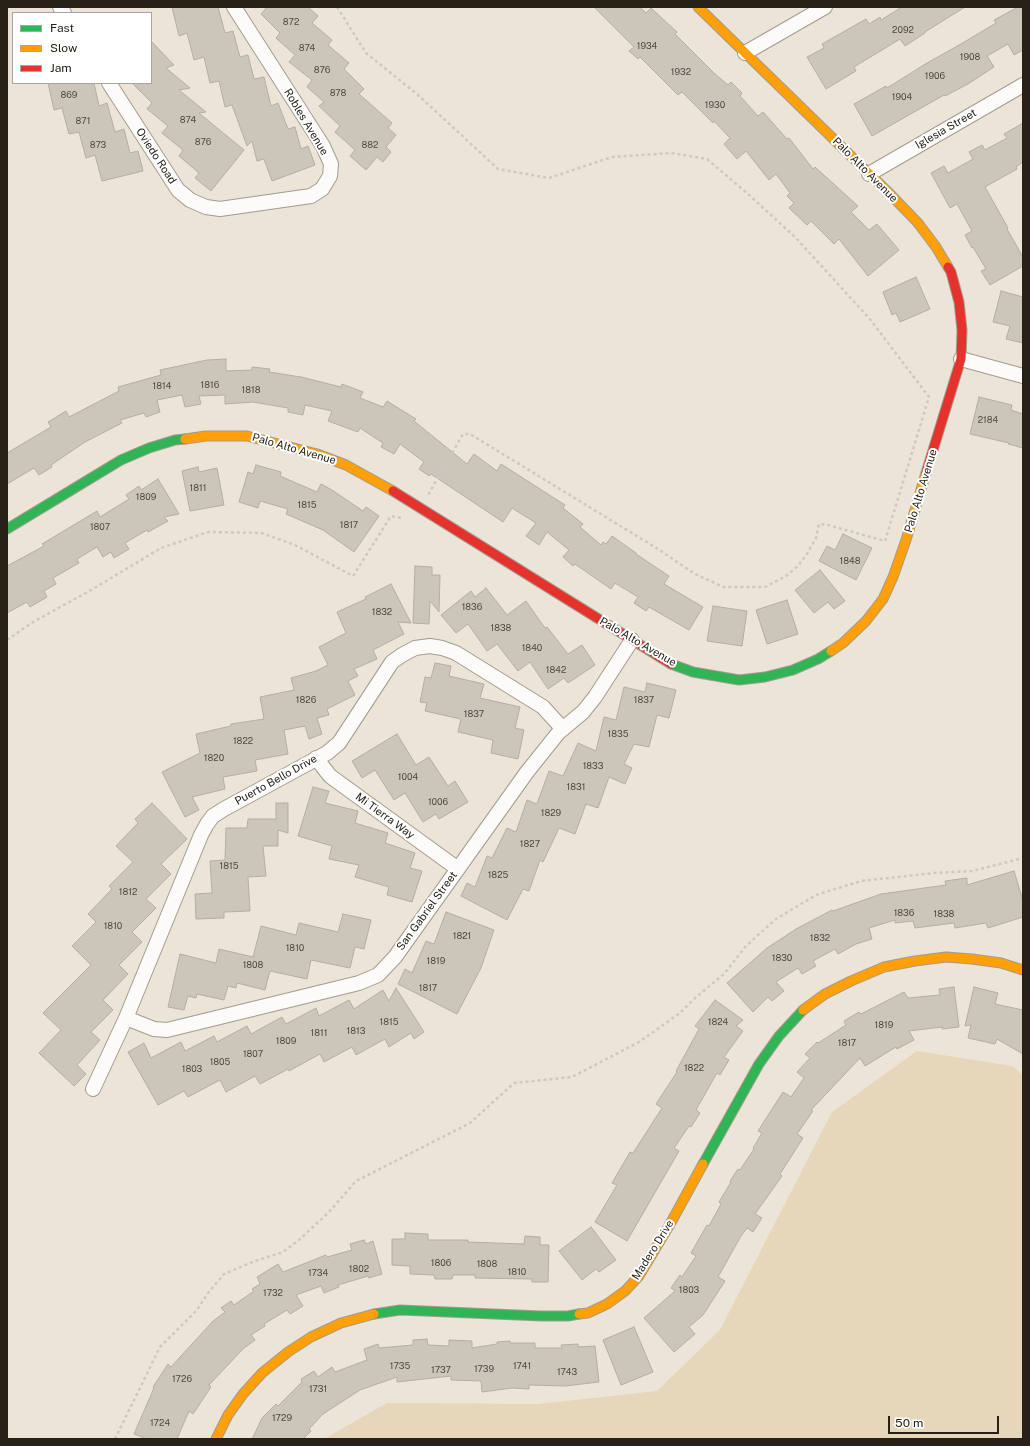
<!DOCTYPE html>
<html>
<head>
<meta charset="utf-8">
<style>
  body { margin:0 }
  #map { position:relative; width:1030px; height:1446px; overflow:hidden; background:#ece4d6; font-family:"Public Sans",sans-serif }
  canvas { display:block }
  .frame { position:absolute; inset:0; border:8px solid #262016; pointer-events:none }
  .legend { position:absolute; left:12px; top:12px; width:140px; height:72px; box-sizing:border-box; background:#fff; border:1px solid #a8a6a2; margin:0; padding:5px 7px; list-style:none; font-size:12px; color:#262016 }
  .legend li { display:flex; align-items:center; gap:8px; height:20px }
  .legend b { width:20px; border:1px solid #a8a6a2 }
  .scale { position:absolute; left:888px; top:1416px; width:111px; height:18px; box-sizing:border-box; border:2px solid #262016; border-top:0; padding-left:5px; font-size:12px; line-height:14px; white-space:nowrap; color:#262016; -webkit-text-stroke:3px #fff; paint-order:stroke }
</style>
</head>
<body>
<div id="map">
<canvas width="1030" height="1446"></canvas>
<div class="frame"></div>
<ul class="legend">
<li><b style="height:5px;background:#30b455"></b>Fast</li>
<li><b style="height:5px;background:#ff9f0a"></b>Slow</li>
<li><b style="height:5px;background:#e5322d"></b>Jam</li>
</ul>
<div class="scale">50 m</div>
</div>
<script>
const context = document.querySelector('canvas').getContext('2d');
context.lineJoin = 'round';
function fillPath(path, color) { context.fillStyle = color; context.fill(path, 'evenodd'); }
const toPath = rows => new Path2D(rows.map(r => 'M' + r).join(''));
function strokePath(path, color, width, dash) { context.strokeStyle = color; context.lineWidth = width; context.lineCap = dash ? 'butt' : 'round'; context.setLineDash(dash || []); context.stroke(path); }
function label(font, color, halo, rows, align = 'center') {
  context.font = font + ' "Public Sans",sans-serif'; context.lineWidth = 4; context.setLineDash([]); context.textBaseline = 'middle'; context.strokeStyle = halo; context.fillStyle = color; for (const [text, x, y, turn = 0] of rows) {
    context.save(); context.translate(x, y); context.rotate((+turn || 0) * Math.PI / 180); context.textAlign = isNaN(turn) ? turn : align; if (halo) context.strokeText(text, 0, 0); context.fillText(text, 0, 0); context.restore();
  }
}
fillPath(toPath([
  [917,1051,1012,1066,1023,1075,1023,1439,324,1439,387,1403,538,1404,657,1391,720,1330,832,1112]
]), '#e6d6ba');
const building = toPath([
  [172,7,218,7,225,33,233,31,240,57,248,55,254,79,264,77,271,106,278,103,288,129,295,127,301,149,308,146,315,165,272,181,264,159,257,161,252,141,247,146,232,105,225,107,219,81,210,83,204,57,194,60,187,33,179,36,172,7],
  [267,7,308,7,318,16,312,23,332,40,328,45,349,63,344,69,364,89,359,94,392,123,388,128,396,135,386,147,391,152,383,162,377,157,366,170,350,156,355,150,335,132,340,126,319,106,324,102,307,87,312,80,289,62,295,55,276,38,280,33,261,14,267,7],
  [594,7,640,7,646,13,651,8,677,32,675,34,714,73,728,85,731,82,742,93,740,96,758,116,763,112,787,139,789,138,813,169,815,167,858,206,851,212,869,230,877,224,899,250,868,276,839,239,834,244,811,221,807,225,789,208,794,203,787,196,790,193,776,174,769,180,746,151,737,159,724,144,730,138,714,121,713,123,682,92,678,95,640,57,638,59,629,51,634,47,594,7],
  [902,7,965,7,925,32,925,33,905,46,900,39,854,67,856,71,826,89,807,57,824,48,822,44,866,19,869,24,880,17,881,20,902,7],
  [1018,7,1023,7,1023,50,1014,55,1008,44,987,56,994,67,968,84,945,96,944,95,872,136,854,104,886,86,887,88,927,63,961,44,996,23,994,20,1018,7],
  [151,41,174,65,166,68,190,88,179,90,206,112,199,113,244,150,211,191,195,178,199,173,179,156,183,150,162,133,168,126,147,109,152,103,132,83,151,83,151,41],
  [48,83,94,83,99,106,107,103,115,132,124,129,130,153,138,151,143,171,102,181,95,155,86,158,79,132,69,134,62,108,54,110,48,83],
  [1023,123,1023,162,1016,167,1017,169,985,187,1008,228,1007,229,1023,257,1023,266,990,285,981,271,986,269,973,247,972,248,965,235,972,231,957,204,950,208,931,173,944,166,948,173,973,159,969,152,982,145,985,150,1007,138,1004,134,1023,123],
  [916,277,930,309,900,322,896,313,892,315,883,292,916,277],
  [1001,291,1023,297,1023,343,1006,339,1010,326,993,322,1001,291],
  [226,359,226,371,252,370,252,367,270,369,269,372,301,377,341,387,342,384,363,392,360,398,383,407,387,401,416,419,414,421,467,464,474,454,497,471,501,464,565,505,563,508,583,524,580,527,601,545,603,542,606,544,612,536,636,553,636,554,669,576,664,584,703,607,689,630,649,607,646,611,634,603,638,597,615,583,611,589,575,564,573,566,563,557,569,550,547,532,539,545,526,536,536,523,512,508,503,522,431,474,429,476,419,469,424,462,400,444,394,454,381,447,383,443,360,428,358,432,328,421,332,411,305,405,303,415,288,412,288,408,253,402,225,404,225,395,199,396,201,404,185,407,182,395,157,400,160,412,146,417,144,413,120,420,122,423,85,442,51,465,52,467,39,475,34,468,7,484,7,453,51,427,48,422,66,411,69,417,119,391,118,387,161,375,160,370,207,360,226,359],
  [979,397,1012,405,1011,410,1023,414,1023,448,1008,444,1009,443,970,434,979,397],
  [256,465,281,472,280,476,317,492,321,484,332,490,363,511,366,507,379,516,354,552,323,530,286,514,288,509,260,501,258,508,239,502,248,472,253,474,256,465],
  [198,467,199,472,217,468,224,505,190,511,182,471,198,467],
  [158,479,179,514,164,517,168,521,148,532,147,530,125,543,129,549,114,558,111,552,103,557,97,547,77,559,79,563,53,578,56,584,44,591,47,597,30,607,27,602,7,613,7,566,44,546,42,544,97,511,100,517,129,499,126,495,139,486,141,490,158,479],
  [843,534,872,548,856,580,819,561,827,546,835,550,843,534],
  [415,566,432,567,432,575,440,575,439,612,430,601,429,624,413,623,415,566],
  [820,570,845,601,834,609,828,602,814,613,795,590,820,570],
  [391,584,411,623,398,622,404,634,373,650,377,659,354,669,358,676,348,681,355,695,327,709,329,715,317,718,322,734,309,739,305,726,284,730,288,754,255,760,257,771,223,777,225,789,192,797,199,810,185,817,162,772,200,753,196,734,231,726,231,724,264,719,260,697,294,690,291,678,316,671,328,665,319,647,346,633,337,612,366,599,365,597,391,584],
  [486,588,507,615,526,601,545,628,547,627,568,654,582,645,595,665,568,683,564,678,548,689,530,662,518,671,497,644,487,651,468,624,456,633,441,615,471,591,475,597,486,588],
  [787,600,798,634,767,644,756,610,787,600],
  [713,606,747,611,742,646,707,641,713,606],
  [435,663,451,666,449,676,484,684,480,698,520,707,515,728,524,730,518,759,491,753,493,740,458,732,461,719,425,711,427,703,420,702,425,677,431,678,435,663],
  [647,683,676,690,669,718,657,715,649,747,634,744,624,764,632,768,625,784,609,777,598,808,586,804,575,834,559,828,543,862,540,860,529,891,523,889,507,920,461,896,467,883,475,887,487,856,492,858,507,828,516,832,527,800,537,804,549,771,563,776,578,743,596,751,604,717,616,720,624,687,645,692,647,683],
  [397,734,416,765,429,757,448,786,455,781,468,802,439,819,436,814,423,822,405,793,394,800,375,770,362,778,352,761,397,734],
  [313,787,329,791,325,803,358,811,355,823,388,833,385,843,415,853,410,868,422,871,412,902,387,895,389,887,355,877,359,865,329,859,332,846,298,836,313,787],
  [152,803,187,839,161,864,171,874,146,899,156,908,132,932,142,942,119,965,128,974,103,1000,113,1010,91,1032,100,1040,77,1065,86,1074,74,1086,39,1053,61,1030,43,1013,91,965,72,946,96,922,88,914,112,889,109,886,133,862,116,846,138,823,135,819,152,803],
  [276,803,288,803,288,833,278,830,278,846,263,846,266,876,248,877,250,911,224,912,224,918,196,919,195,894,212,893,210,861,225,860,226,828,247,828,248,819,276,819,276,803],
  [1014,871,1023,901,1023,917,988,928,986,923,955,928,954,923,915,928,913,921,895,923,895,920,869,928,872,939,856,944,838,954,835,949,813,961,816,966,802,974,798,968,776,982,784,991,772,1001,768,997,753,1012,727,983,767,948,796,929,832,910,833,911,881,894,946,885,945,881,967,878,967,885,1014,871],
  [446,912,494,930,481,968,457,1014,398,984,405,969,412,973,426,941,434,944,446,912],
  [343,914,371,920,364,949,355,947,350,968,311,960,307,979,270,971,265,990,237,983,236,988,228,986,224,1000,197,994,196,998,188,996,184,1010,168,1007,180,954,216,963,219,949,253,957,261,926,296,935,299,923,338,932,343,914],
  [954,987,959,1027,942,1029,942,1027,909,1031,914,1040,897,1049,896,1047,865,1066,860,1058,811,1110,813,1111,797,1134,803,1138,780,1174,782,1176,755,1214,762,1218,753,1232,747,1228,741,1236,718,1277,725,1281,703,1315,689,1327,695,1334,674,1352,644,1318,675,1291,671,1288,680,1275,682,1277,696,1256,691,1253,707,1225,709,1226,721,1204,719,1202,731,1182,730,1181,738,1169,740,1170,754,1149,753,1148,762,1133,758,1131,783,1092,791,1097,804,1078,797,1072,810,1058,805,1054,817,1042,818,1043,846,1025,844,1021,859,1012,861,1014,904,992,908,998,940,995,939,989,954,987],
  [974,987,998,993,995,1004,1023,1010,1023,1054,997,1039,995,1044,968,1038,971,1025,965,1026,974,987],
  [396,988,424,1032,414,1039,411,1033,389,1047,385,1039,356,1055,352,1047,324,1062,320,1054,289,1071,288,1069,260,1084,255,1076,226,1092,220,1080,188,1097,184,1091,158,1105,128,1052,144,1043,151,1058,181,1042,185,1051,214,1036,217,1042,247,1026,251,1034,282,1017,286,1024,316,1008,319,1016,349,1000,354,1009,383,990,389,1001,396,988],
  [715,1000,743,1020,736,1026,743,1031,724,1057,729,1060,720,1075,717,1073,696,1110,700,1113,691,1127,689,1126,674,1148,679,1151,627,1241,595,1222,617,1185,612,1183,630,1152,633,1153,662,1108,656,1104,677,1072,676,1071,699,1029,695,1026,715,1000],
  [591,1227,616,1260,599,1272,596,1269,582,1280,559,1251,591,1227],
  [405,1233,428,1234,428,1240,468,1240,468,1242,524,1244,525,1236,540,1237,540,1245,549,1245,548,1282,532,1282,532,1279,475,1278,475,1275,453,1275,452,1279,435,1279,434,1275,410,1274,410,1266,392,1265,392,1239,405,1239,405,1233],
  [364,1240,366,1244,373,1241,382,1274,369,1278,368,1276,338,1285,339,1287,324,1293,321,1286,296,1295,303,1306,290,1314,287,1310,264,1324,265,1326,251,1335,255,1340,243,1349,209,1385,211,1387,193,1414,189,1411,177,1439,147,1439,134,1434,154,1388,153,1387,168,1364,171,1367,213,1321,225,1312,221,1308,231,1301,234,1305,254,1291,252,1289,260,1284,257,1277,278,1264,283,1272,326,1255,327,1257,352,1250,350,1244,364,1240],
  [634,1327,653,1372,621,1385,603,1340,634,1327],
  [427,1339,428,1345,449,1346,449,1340,472,1341,472,1348,497,1344,497,1342,510,1341,510,1343,535,1343,535,1348,562,1348,561,1345,578,1344,578,1347,595,1346,599,1382,565,1386,529,1385,529,1389,512,1388,482,1392,481,1381,451,1380,451,1376,397,1382,397,1377,360,1390,323,1414,309,1429,311,1431,303,1439,252,1439,262,1418,276,1404,278,1406,302,1382,301,1379,314,1371,318,1377,332,1367,335,1372,367,1360,364,1349,378,1344,379,1348,413,1345,413,1340,427,1339]
]);
fillPath(building, '#ccc5ba');
strokePath(building, '#b4aea2', 1);
const street = toPath([
  [60,7,64,13],
  [745,53,825,7],
  [109,83,178,190,190,200,206,207,220,209,311,196,322,189,330,176,331,164,323,146,234,7],
  [869,174,1023,85],
  [961,359,1023,376],
  [316,758,330,776,458,869],
  [126,1018,154,1029,167,1030,359,983,378,975,395,957,527,772,559,732,583,712,595,697,632,640],
  [93,1089,126,1018,201,835,207,824,213,816,224,809,327,753,339,743,392,662,402,655,415,648,430,646,442,648,456,653,543,707,563,729]
]);
const fast = toPath([
  [7,529,121,460,149,448,175,440,185,439],
  [671,664,693,672,739,680,765,677,793,670,818,659,831,651],
  [703,1164,759,1064,779,1036,803,1010],
  [374,1314,400,1310,541,1316,568,1316,579,1314]
]);
const slow = toPath([
  [698,7,891,195,918,223,936,247,948,267],
  [185,439,206,436,247,436,317,454,346,465,393,491],
  [831,651,843,643,866,621,883,599,893,577,906,540,926,473],
  [803,1010,825,994,851,981,884,967,915,961,946,957,972,959,1001,963,1023,970],
  [579,1314,588,1313,607,1304,625,1291,639,1276,669,1226,703,1164],
  [216,1439,228,1415,243,1394,262,1373,288,1352,311,1337,341,1323,374,1314]
]);
const jam = toPath([
  [926,473,961,359,962,330,959,302,951,272,948,267],
  [393,491,671,664]
]);
strokePath(street, '#a29b91', 16);
strokePath(fast, '#a29b91', 11);
strokePath(slow, '#a29b91', 11);
strokePath(jam, '#a29b91', 11);
strokePath(toPath([
  [337,7,366,53,418,95,498,169,549,178,612,157,671,153,707,159,748,194,795,237,869,318,929,397,885,541,828,525,819,524,816,538,807,554,798,566,786,576,765,587,723,587,695,574,658,549,470,434,463,434,428,495],
  [7,640,33,622,93,589,161,548,208,532,261,533,295,545,353,576,391,516,401,518],
  [115,1439,160,1347,197,1310,208,1293,224,1274,255,1261,283,1252,299,1240,329,1212,356,1181,470,1123,514,1083,572,1077,639,1042,680,1013,695,998,724,974,746,946,776,919,816,895,861,881,934,873,972,871,1023,858]
]), '#cbc9c4', 2.5, [3, 3]);
strokePath(street, '#fcfbf9', 14);
strokePath(fast, '#30b455', 9);
strokePath(slow, '#ff9f0a', 9);
strokePath(jam, '#e5322d', 9);
label('9px', '#50493f', null, [
  ["872",291,22],
  ["2092",903,30],
  ["1934",647,46],
  ["874",307,48],
  ["1908",970,57],
  ["876",322,70],
  ["1932",681,72],
  ["1906",935,76],
  ["878",338,93],
  ["869",69,95],
  ["1904",902,97],
  ["1930",715,105],
  ["874",188,120],
  ["871",83,121],
  ["876",203,142],
  ["873",98,145],
  ["882",370,145],
  ["1816",210,385],
  ["1814",162,386],
  ["1818",251,390],
  ["2184",988,420],
  ["1811",198,488],
  ["1809",146,497],
  ["1815",307,505],
  ["1817",349,525],
  ["1807",100,527],
  ["1848",850,561],
  ["1836",472,607],
  ["1832",382,612],
  ["1838",501,628],
  ["1840",532,648],
  ["1842",556,670],
  ["1826",306,700],
  ["1837",644,700],
  ["1837",474,714],
  ["1835",618,734],
  ["1822",243,741],
  ["1820",214,758],
  ["1833",593,766],
  ["1004",408,777],
  ["1831",576,787],
  ["1006",438,802],
  ["1829",551,813],
  ["1827",530,844],
  ["1815",229,866],
  ["1825",498,875],
  ["1812",128,892],
  ["1836",904,913],
  ["1838",944,914],
  ["1810",113,926],
  ["1821",462,936],
  ["1832",820,938],
  ["1810",295,948],
  ["1830",782,958],
  ["1819",436,961],
  ["1808",253,965],
  ["1817",428,988],
  ["1815",389,1022],
  ["1824",718,1022],
  ["1819",884,1025],
  ["1813",356,1031],
  ["1811",319,1033],
  ["1809",286,1041],
  ["1817",847,1043],
  ["1807",253,1054],
  ["1805",220,1062],
  ["1822",694,1068],
  ["1803",192,1069],
  ["1806",441,1263],
  ["1808",487,1264],
  ["1802",359,1269],
  ["1810",517,1272],
  ["1734",318,1273],
  ["1803",689,1290],
  ["1732",273,1293],
  ["1735",400,1366],
  ["1741",522,1366],
  ["1739",484,1369],
  ["1737",441,1370],
  ["1743",567,1372],
  ["1726",182,1379],
  ["1731",318,1389],
  ["1729",282,1418],
  ["1724",160,1423]
]);
label('11px', '#262016', '#fff', [
  ["Robles Avenue",306,122,59],
  ["Iglesia Street",946,129,-30],
  ["Oviedo Road",156,156,57],
  ["Palo Alto Avenue",865,170,45],
  ["Palo Alto Avenue",294,449,16],
  ["Palo Alto Avenue",921,491,-73],
  ["Palo Alto Avenue",638,642,30],
  ["Puerto Bello Drive",276,780,-29],
  ["Mi Tierra Way",385,816,36],
  ["San Gabriel Street",427,911,-54],
  ["Madero Drive",653,1250,-58]
]);
</script>
</body>
</html>
